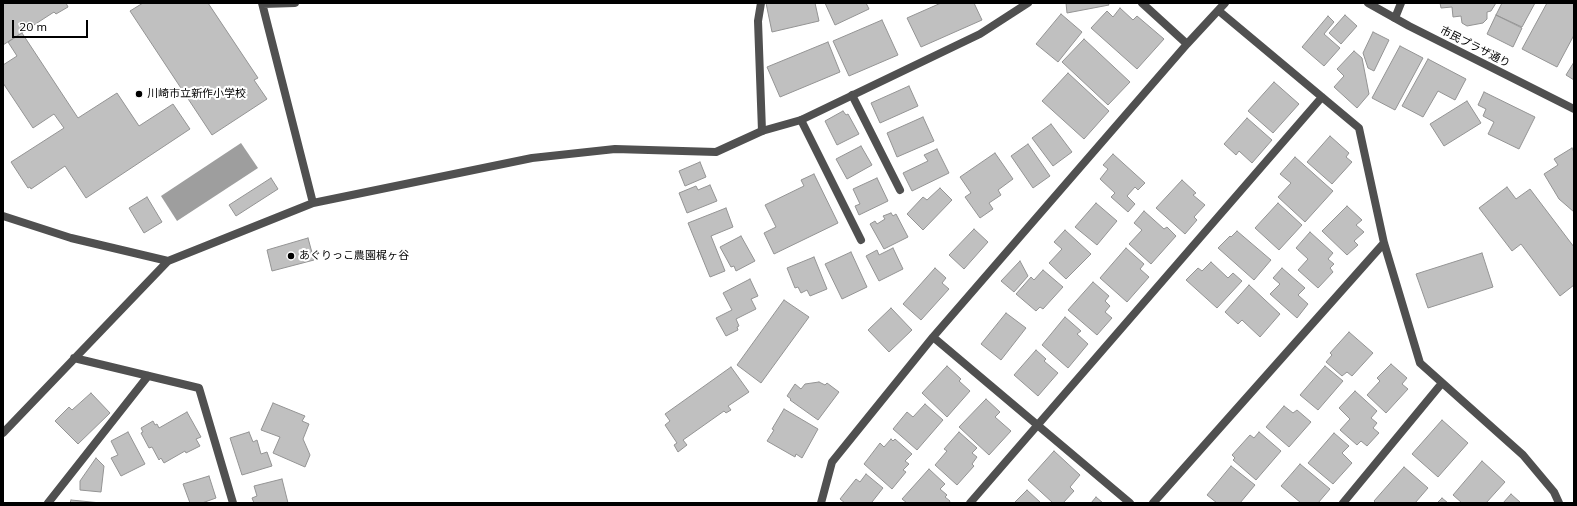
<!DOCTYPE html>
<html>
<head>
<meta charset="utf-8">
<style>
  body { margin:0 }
  #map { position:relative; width:1577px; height:506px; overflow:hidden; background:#fff; font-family:Mulish,sans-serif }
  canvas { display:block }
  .frame { position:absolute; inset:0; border:4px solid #000; pointer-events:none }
  .scale { position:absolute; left:12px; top:20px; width:76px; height:18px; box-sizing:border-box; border:2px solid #000; border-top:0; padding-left:5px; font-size:12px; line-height:14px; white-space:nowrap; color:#000; -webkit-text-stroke:3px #fff; paint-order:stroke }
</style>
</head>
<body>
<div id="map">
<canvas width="1577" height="506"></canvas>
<div class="frame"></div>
<div class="scale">20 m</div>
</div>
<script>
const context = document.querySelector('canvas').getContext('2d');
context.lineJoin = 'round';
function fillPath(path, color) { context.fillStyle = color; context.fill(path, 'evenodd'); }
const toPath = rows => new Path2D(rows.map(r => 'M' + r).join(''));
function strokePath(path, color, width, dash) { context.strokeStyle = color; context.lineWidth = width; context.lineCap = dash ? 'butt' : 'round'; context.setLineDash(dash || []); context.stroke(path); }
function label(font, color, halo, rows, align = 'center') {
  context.font = font + ' Mulish,"Noto Sans JP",sans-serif'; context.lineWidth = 4; context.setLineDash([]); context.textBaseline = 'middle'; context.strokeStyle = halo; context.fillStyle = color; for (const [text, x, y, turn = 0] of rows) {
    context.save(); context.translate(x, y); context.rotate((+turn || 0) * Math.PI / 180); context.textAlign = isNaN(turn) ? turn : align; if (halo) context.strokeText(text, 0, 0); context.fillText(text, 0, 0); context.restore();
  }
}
fillPath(toPath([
  [241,143,258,168,177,221,161,196]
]), '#9e9e9e');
const building = toPath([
  [3,3,66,3,68,7,56,14,54,12,3,45,3,3],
  [143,3,208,3,258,78,254,80,267,99,212,135,130,11,143,3],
  [766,3,815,3,819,21,772,32,766,3],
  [825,3,866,3,869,9,835,25,825,3],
  [941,3,974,3,982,20,921,47,907,18,941,3],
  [1066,3,1108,3,1109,5,1067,13,1066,3],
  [1440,3,1496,3,1491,11,1487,12,1487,19,1483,23,1467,26,1462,23,1461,16,1453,17,1452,7,1441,8,1440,3],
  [1502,3,1535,3,1522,27,1496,15,1502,3],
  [1547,3,1574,3,1574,35,1557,67,1522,49,1547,3],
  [1120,8,1133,20,1137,16,1164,39,1137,69,1091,28,1107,11,1113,17,1120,8],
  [1061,14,1082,32,1058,62,1036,44,1061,14],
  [1345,15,1357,26,1341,44,1329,33,1345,15],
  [1496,15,1522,28,1513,47,1487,34,1496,15],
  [1328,16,1334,22,1324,34,1340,48,1324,66,1302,47,1328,16],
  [882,20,898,55,849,76,833,41,882,20],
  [1373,32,1389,40,1374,71,1368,68,1363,53,1373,32],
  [22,33,78,118,117,93,139,126,173,104,190,129,86,198,65,166,31,189,30,187,28,188,11,162,64,128,54,114,33,128,3,83,3,65,17,56,8,42,22,33],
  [1084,39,1130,82,1108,105,1062,62,1084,39],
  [828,42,840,72,780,97,767,67,828,42],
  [1400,46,1423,58,1395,110,1372,98,1400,46],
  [1354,51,1362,58,1369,94,1357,108,1334,87,1344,76,1337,69,1354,51],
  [1428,59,1466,79,1455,100,1438,91,1423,117,1402,106,1428,59],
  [1574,62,1574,80,1566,75,1574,62],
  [1068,73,1109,111,1084,139,1042,101,1068,73],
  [1274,82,1299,104,1273,133,1248,111,1274,82],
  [909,86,918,106,880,123,871,103,909,86],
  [1484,92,1535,117,1519,149,1488,134,1494,122,1483,116,1486,109,1478,105,1484,92],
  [1467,101,1481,123,1444,146,1430,124,1467,101],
  [843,111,846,115,848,114,859,134,837,145,825,121,843,111],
  [923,117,934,141,897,157,887,133,923,117],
  [1247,118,1272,140,1252,163,1239,151,1236,155,1224,144,1247,118],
  [1051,124,1072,152,1053,166,1032,138,1051,124],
  [1330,136,1349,153,1346,157,1352,162,1332,184,1307,162,1330,136],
  [1028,144,1050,176,1033,188,1011,156,1028,144],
  [861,146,872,165,847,179,836,159,861,146],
  [1572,148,1574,152,1574,212,1559,199,1544,174,1558,165,1554,159,1572,148],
  [937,149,949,173,912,191,903,173,928,161,924,155,937,149],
  [995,153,1013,179,998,190,1001,195,989,203,993,209,980,218,965,197,971,193,960,177,995,153],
  [1113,154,1145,183,1138,190,1135,187,1127,196,1135,204,1128,212,1111,197,1115,193,1100,179,1108,169,1103,165,1113,154],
  [1295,157,1333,191,1305,222,1278,197,1291,183,1280,174,1295,157],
  [700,162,706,177,685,186,679,171,700,162],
  [814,174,838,223,774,254,764,233,776,227,765,205,804,186,801,180,814,174],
  [271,178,278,189,236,216,229,205,271,178],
  [877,178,888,201,859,215,855,206,860,204,853,189,877,178],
  [1182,180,1196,193,1193,195,1205,205,1194,217,1197,220,1185,234,1156,208,1182,180],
  [710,185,717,201,687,213,679,193,696,186,698,190,710,185],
  [1507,187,1516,199,1530,189,1574,247,1574,285,1560,296,1521,244,1512,251,1479,208,1507,187],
  [940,188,952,200,923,230,907,214,923,197,927,200,940,188],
  [147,197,162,222,144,233,129,208,147,197],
  [1096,203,1117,221,1097,245,1075,227,1096,203],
  [1278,203,1302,225,1279,250,1255,228,1278,203],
  [1347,206,1362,220,1356,225,1364,232,1354,241,1358,245,1347,255,1322,231,1347,206],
  [726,208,733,227,711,236,725,271,710,277,688,223,726,208],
  [1144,211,1164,229,1167,227,1176,236,1151,264,1129,244,1142,230,1134,223,1144,211],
  [891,213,893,216,896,214,908,237,884,249,870,224,875,221,877,224,885,219,883,216,891,213],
  [974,229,988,242,964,269,949,255,974,229],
  [1065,230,1091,254,1066,279,1049,263,1062,249,1054,242,1065,230],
  [1237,231,1271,260,1254,280,1218,248,1230,236,1231,237,1237,231],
  [1310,232,1333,253,1328,259,1334,264,1330,268,1333,272,1318,288,1298,270,1308,259,1296,248,1310,232],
  [741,236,755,261,736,271,734,266,731,267,720,247,741,236],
  [308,238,314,260,272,271,267,250,308,238],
  [893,248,903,269,879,281,866,256,877,250,879,255,893,248],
  [1126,248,1144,264,1140,269,1149,277,1127,302,1100,278,1126,248],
  [851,252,867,287,842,299,825,264,851,252],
  [1482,253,1493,287,1428,308,1416,274,1482,253],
  [814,257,827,289,810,296,807,290,801,293,798,287,795,288,787,268,814,257],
  [1020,261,1028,276,1014,292,1001,281,1020,261],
  [1211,262,1228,278,1233,273,1242,281,1217,308,1186,280,1198,268,1202,271,1211,262],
  [935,268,946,278,942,283,949,289,921,320,903,304,935,268],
  [1282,268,1305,288,1298,295,1308,304,1297,318,1270,294,1280,284,1273,278,1282,268],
  [1043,270,1063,287,1043,309,1040,307,1036,311,1016,294,1031,277,1034,280,1043,270],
  [750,279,758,296,751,299,756,309,736,319,739,326,737,327,738,330,726,336,716,318,732,310,723,293,750,279],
  [1093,282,1109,296,1105,301,1110,306,1105,312,1112,318,1097,335,1068,310,1093,282],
  [1249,285,1280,314,1260,337,1242,320,1238,324,1225,312,1249,285],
  [784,300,809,317,761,383,737,365,784,300],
  [891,308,912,330,889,352,868,330,891,308],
  [1006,313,1026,328,1001,360,981,344,1006,313],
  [1065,317,1081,331,1077,334,1088,344,1068,368,1042,345,1065,317],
  [1349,332,1373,353,1352,376,1347,372,1342,376,1326,362,1332,355,1330,353,1349,332],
  [1036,350,1046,359,1044,361,1058,373,1038,396,1014,375,1036,350],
  [1391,364,1407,378,1402,384,1408,389,1386,413,1367,395,1380,381,1377,378,1391,364],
  [947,366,961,379,959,381,970,391,947,417,922,393,947,366],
  [1325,366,1343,381,1318,410,1300,395,1325,366],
  [731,367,749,392,728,406,731,410,726,413,724,411,683,440,687,445,678,452,674,445,677,443,665,425,670,421,665,414,731,367],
  [819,382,825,385,827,383,839,392,818,420,790,400,791,399,787,396,795,384,801,389,805,384,819,382],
  [1355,391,1377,411,1371,418,1377,423,1373,428,1379,433,1367,446,1361,441,1357,445,1340,430,1350,419,1339,408,1355,391],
  [91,393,110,413,78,444,55,421,69,407,72,410,91,393],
  [986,399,1000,412,995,417,1011,431,989,455,959,427,986,399],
  [273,403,305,416,302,421,309,424,303,439,310,455,305,467,273,453,280,437,261,430,273,403],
  [925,404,943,420,917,450,893,429,907,412,913,417,925,404],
  [1284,406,1293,413,1297,410,1311,422,1289,447,1266,427,1284,406],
  [784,409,818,429,802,458,796,454,795,457,767,441,774,430,772,429,784,409],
  [187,412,201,437,196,439,200,446,186,453,185,451,164,463,161,458,159,460,152,447,149,448,141,433,143,432,141,428,153,421,155,425,157,424,159,428,187,412],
  [1442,420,1468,443,1438,477,1412,454,1442,420],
  [128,432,145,464,121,476,111,458,118,455,111,441,128,432],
  [249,432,253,442,257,440,261,454,267,452,272,466,242,475,230,438,249,432],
  [959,432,977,448,972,453,977,457,972,464,974,466,957,485,935,465,947,451,944,449,959,432],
  [1259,432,1281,451,1256,480,1233,460,1235,458,1232,455,1250,435,1254,438,1259,432],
  [1334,433,1349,446,1342,453,1352,463,1333,484,1308,463,1334,433],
  [891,439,893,441,895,439,912,454,905,461,909,464,903,470,906,472,892,489,864,464,880,443,884,447,891,439],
  [1054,451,1080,475,1070,487,1074,491,1063,503,1053,503,1028,480,1054,451],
  [96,458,104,466,101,492,80,490,80,481,96,458],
  [1482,461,1505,482,1486,503,1462,503,1453,495,1482,461],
  [1300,464,1330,489,1318,503,1301,503,1281,486,1300,464],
  [1231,466,1255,485,1240,503,1217,503,1207,495,1231,466],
  [1404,467,1428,488,1415,503,1376,503,1374,501,1404,467],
  [929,469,945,484,940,489,947,495,945,497,950,501,949,503,907,503,902,499,929,469],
  [866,474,883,488,872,502,873,503,845,503,840,499,856,479,860,482,866,474],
  [209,476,216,498,202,503,190,503,183,484,209,476],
  [282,479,288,503,254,503,252,498,257,496,254,486,282,479],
  [1027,490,1041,503,1014,503,1027,490],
  [1511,494,1521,503,1503,503,1511,494],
  [1096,497,1103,503,1091,503,1096,497],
  [1442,498,1448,503,1437,503,1442,498],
  [71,500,101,503,70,503,71,500]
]);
fillPath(building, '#c0c0c0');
strokePath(building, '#949494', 1);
strokePath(toPath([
  [761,3,758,21,762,131],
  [852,95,900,190],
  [801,120,861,240],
  [48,503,148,376]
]), '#505050', 8);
strokePath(toPath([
  [262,3,313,203],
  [1142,3,1187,44],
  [263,4,295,3],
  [1219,11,1359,128,1384,243,1420,363,1523,455,1554,492,1559,503],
  [1395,18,1401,3],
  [3,216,71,238,168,261],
  [933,337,1130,503],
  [74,358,199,388,233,503],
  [3,433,168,261,313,203,532,158,615,149,716,152,762,131,801,120,980,34,1028,3],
  [821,503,832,462,933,337,1187,44,1225,3],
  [970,503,1322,97],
  [1153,503,1384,243],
  [1343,503,1442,383]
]), '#505050', 8);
strokePath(toPath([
  [1368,3,1409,26,1574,109]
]), '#505050', 8);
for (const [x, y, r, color] of [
  [139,94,4,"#000"],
  [291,256,4,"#000"]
]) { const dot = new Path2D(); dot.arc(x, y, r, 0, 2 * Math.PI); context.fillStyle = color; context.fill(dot); strokePath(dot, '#fff', 1.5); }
label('11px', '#000', '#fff', [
  ["市民プラザ通り",1475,47,27]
]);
label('11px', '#000', '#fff', [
  ["川崎市立新作小学校",147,94],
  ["あぐりっこ農園梶ヶ谷",299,256]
], 'left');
</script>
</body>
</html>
